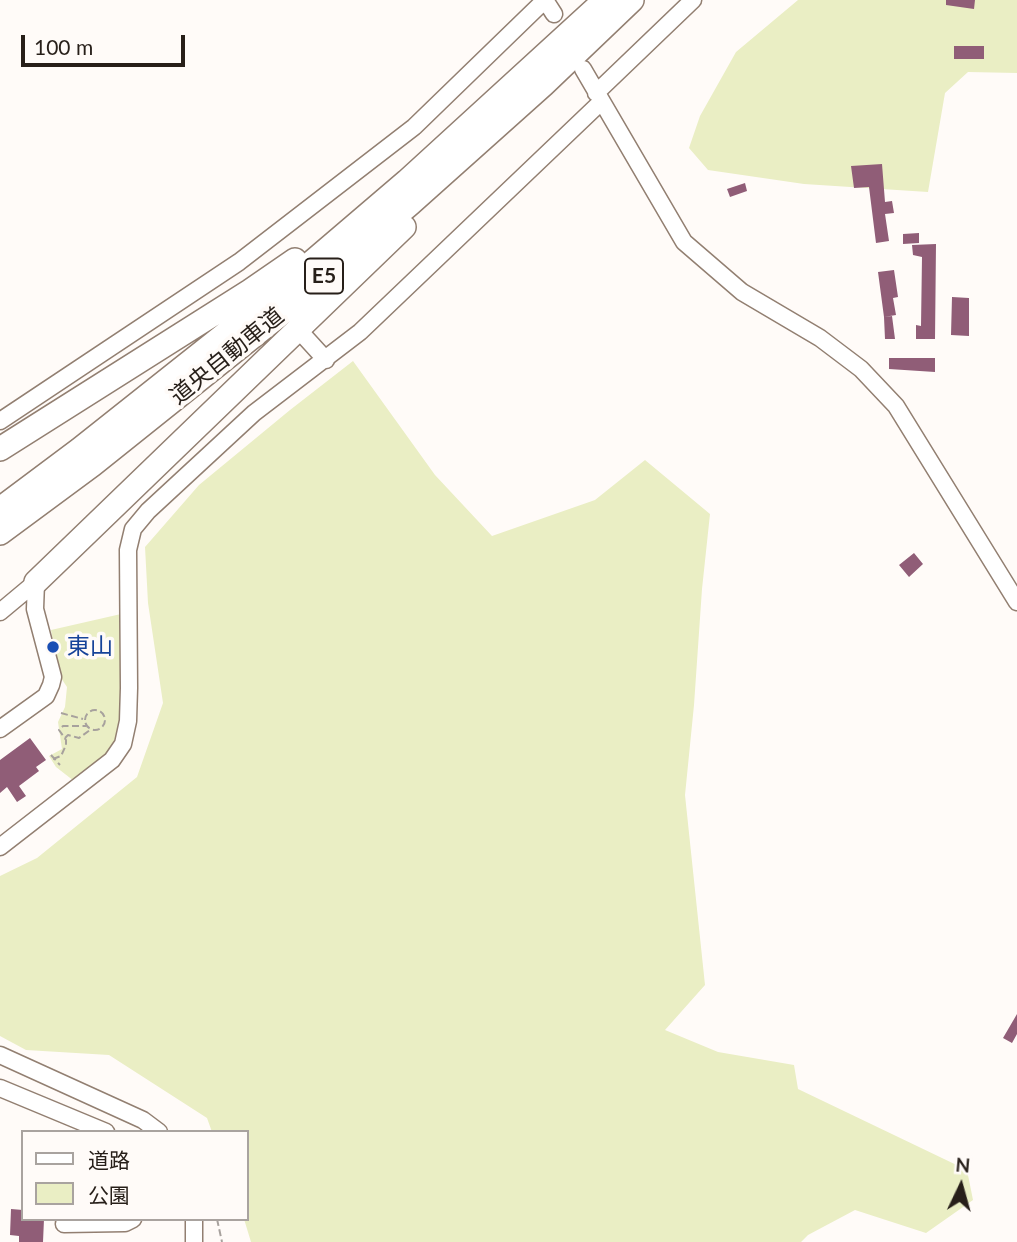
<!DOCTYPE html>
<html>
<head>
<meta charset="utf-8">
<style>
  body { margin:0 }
  #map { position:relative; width:1017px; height:1242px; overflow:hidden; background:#fffbf8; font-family:Lato,"Noto Sans JP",sans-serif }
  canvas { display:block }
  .legend { position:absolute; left:21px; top:1130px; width:228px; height:91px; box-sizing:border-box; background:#fffbf8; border:2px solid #a9a39f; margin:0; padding:9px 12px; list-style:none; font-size:21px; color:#271f19 }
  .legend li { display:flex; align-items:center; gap:14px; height:35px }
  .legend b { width:35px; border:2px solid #a9a39f }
  .north { position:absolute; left:926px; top:1151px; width:70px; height:70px; -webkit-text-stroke:5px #fffbf8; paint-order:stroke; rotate:5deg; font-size:19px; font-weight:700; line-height:28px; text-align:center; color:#271f19 }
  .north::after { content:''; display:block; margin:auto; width:24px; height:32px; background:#271f19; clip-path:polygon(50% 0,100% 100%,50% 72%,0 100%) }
  .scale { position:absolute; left:21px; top:35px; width:164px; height:32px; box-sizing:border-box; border:4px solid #271f19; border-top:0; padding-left:9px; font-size:21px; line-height:24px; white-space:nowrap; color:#271f19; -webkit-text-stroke:5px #fffbf8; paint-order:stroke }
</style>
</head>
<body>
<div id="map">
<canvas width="1017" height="1242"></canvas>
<ul class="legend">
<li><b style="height:9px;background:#fff"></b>道路</li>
<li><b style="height:19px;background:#eaeec4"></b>公園</li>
</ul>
<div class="north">N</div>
<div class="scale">100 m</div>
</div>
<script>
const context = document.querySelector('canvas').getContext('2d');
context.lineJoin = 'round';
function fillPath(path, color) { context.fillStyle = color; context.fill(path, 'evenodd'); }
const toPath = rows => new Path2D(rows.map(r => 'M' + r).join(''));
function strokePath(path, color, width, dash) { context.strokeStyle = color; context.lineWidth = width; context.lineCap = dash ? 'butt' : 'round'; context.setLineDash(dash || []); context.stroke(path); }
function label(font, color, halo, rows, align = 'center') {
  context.font = font + ' Lato,"Noto Sans JP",sans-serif'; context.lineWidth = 7; context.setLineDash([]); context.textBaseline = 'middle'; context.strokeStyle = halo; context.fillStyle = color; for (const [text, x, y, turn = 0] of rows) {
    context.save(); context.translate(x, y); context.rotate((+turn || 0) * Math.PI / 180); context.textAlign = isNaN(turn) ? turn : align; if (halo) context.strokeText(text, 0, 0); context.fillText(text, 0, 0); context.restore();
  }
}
fillPath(toPath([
  [798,0,1017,0,1017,73,968,72,945,93,928,192,804,184,708,170,689,148,700,116,736,52],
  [353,361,435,475,492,536,595,500,645,460,710,514,702,589,694,705,685,795,705,985,665,1030,718,1052,794,1065,798,1089,967,1170,973,1200,926,1233,855,1210,808,1235,801,1242,251,1242,244,1219,247,1219,247,1132,212,1132,207,1118,109,1055,26,1050,0,1036,0,876,37,858,137,777,163,703,148,603,145,547,199,485,290,410],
  [121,614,124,682,120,734,109,754,74,781,56,767,49,756,62,749,58,722,65,707,67,687,59,675,51,630]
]), '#eaeec4');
fillPath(toPath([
  [946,0,975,0,974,9,946,5],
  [954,46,984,46,984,59,954,59],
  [882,164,885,202,892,201,894,213,885,214,889,241,876,243,869,187,854,188,851,166],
  [745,183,747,191,730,197,727,189],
  [919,233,919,243,903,244,903,234],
  [936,244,935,339,916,339,916,325,921,326,922,257,913,255,912,245],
  [894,270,898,297,893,298,896,315,884,317,878,272],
  [952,297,969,298,969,336,951,335],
  [892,316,895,339,885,339,884,317],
  [889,358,935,358,935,372,889,369],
  [914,553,923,564,909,577,899,565],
  [30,738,46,760,36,767,39,771,19,786,26,796,17,802,7,787,0,793,0,760],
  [1017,1014,1017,1034,1012,1043,1003,1038],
  [11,1209,23,1210,23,1219,44,1219,43,1242,19,1242,19,1236,10,1235]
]), '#905d77');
const minor = toPath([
  [583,69,684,242,742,292,820,338,861,369,896,406,1017,602],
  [596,93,693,0],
  [305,337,326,360],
  [0,421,239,262,414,127,545,0,554,14],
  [0,612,36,582],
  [0,729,46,696,51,685,53,677,35,609,36,582],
  [0,847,112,760,123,744,128,721,129,688,128,550,133,529,148,511,254,413,360,332,601,102],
  [0,1055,143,1120,159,1132],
  [0,1088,106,1132],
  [64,1224,125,1223,133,1219],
  [194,1242,194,1219]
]);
const highway = toPath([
  [0,449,250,291,295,260],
  [0,509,79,450,263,304,407,181,605,0],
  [0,533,92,465,277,317,411,203,543,85,632,0],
  [36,582,404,227]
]);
strokePath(minor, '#927f71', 19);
strokePath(highway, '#927f71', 26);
strokePath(toPath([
  '85 720a10 10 0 1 1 20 0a10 10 0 1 1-20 0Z',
  [61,713,83,719],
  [65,738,68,735,79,738,90,730],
  [51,755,60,765],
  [53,759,61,756,66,745,66,740,59,730,63,726,86,726],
  [217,1219,222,1242]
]), '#a7a19d', 2, [7, 3.5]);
strokePath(minor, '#fff', 16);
strokePath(highway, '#fff', 23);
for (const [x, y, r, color] of [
  [53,647,7,"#1a4fb4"]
]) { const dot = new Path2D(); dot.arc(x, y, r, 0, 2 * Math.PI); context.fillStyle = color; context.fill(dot); strokePath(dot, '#fffbf8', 2.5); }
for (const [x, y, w] of [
  [324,276,38]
]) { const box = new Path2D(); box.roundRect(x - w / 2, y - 17.5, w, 35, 5); context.fillStyle = '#fffbf8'; context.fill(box); strokePath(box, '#271f19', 2); }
label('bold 21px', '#271f19', null, [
  ["E5",324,276]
]);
label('23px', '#271f19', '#fffbf8', [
  ["道央自動車道",227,356,-39]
]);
label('23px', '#164399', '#fffbf8', [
  ["東山",67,647]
], 'left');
</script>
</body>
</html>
